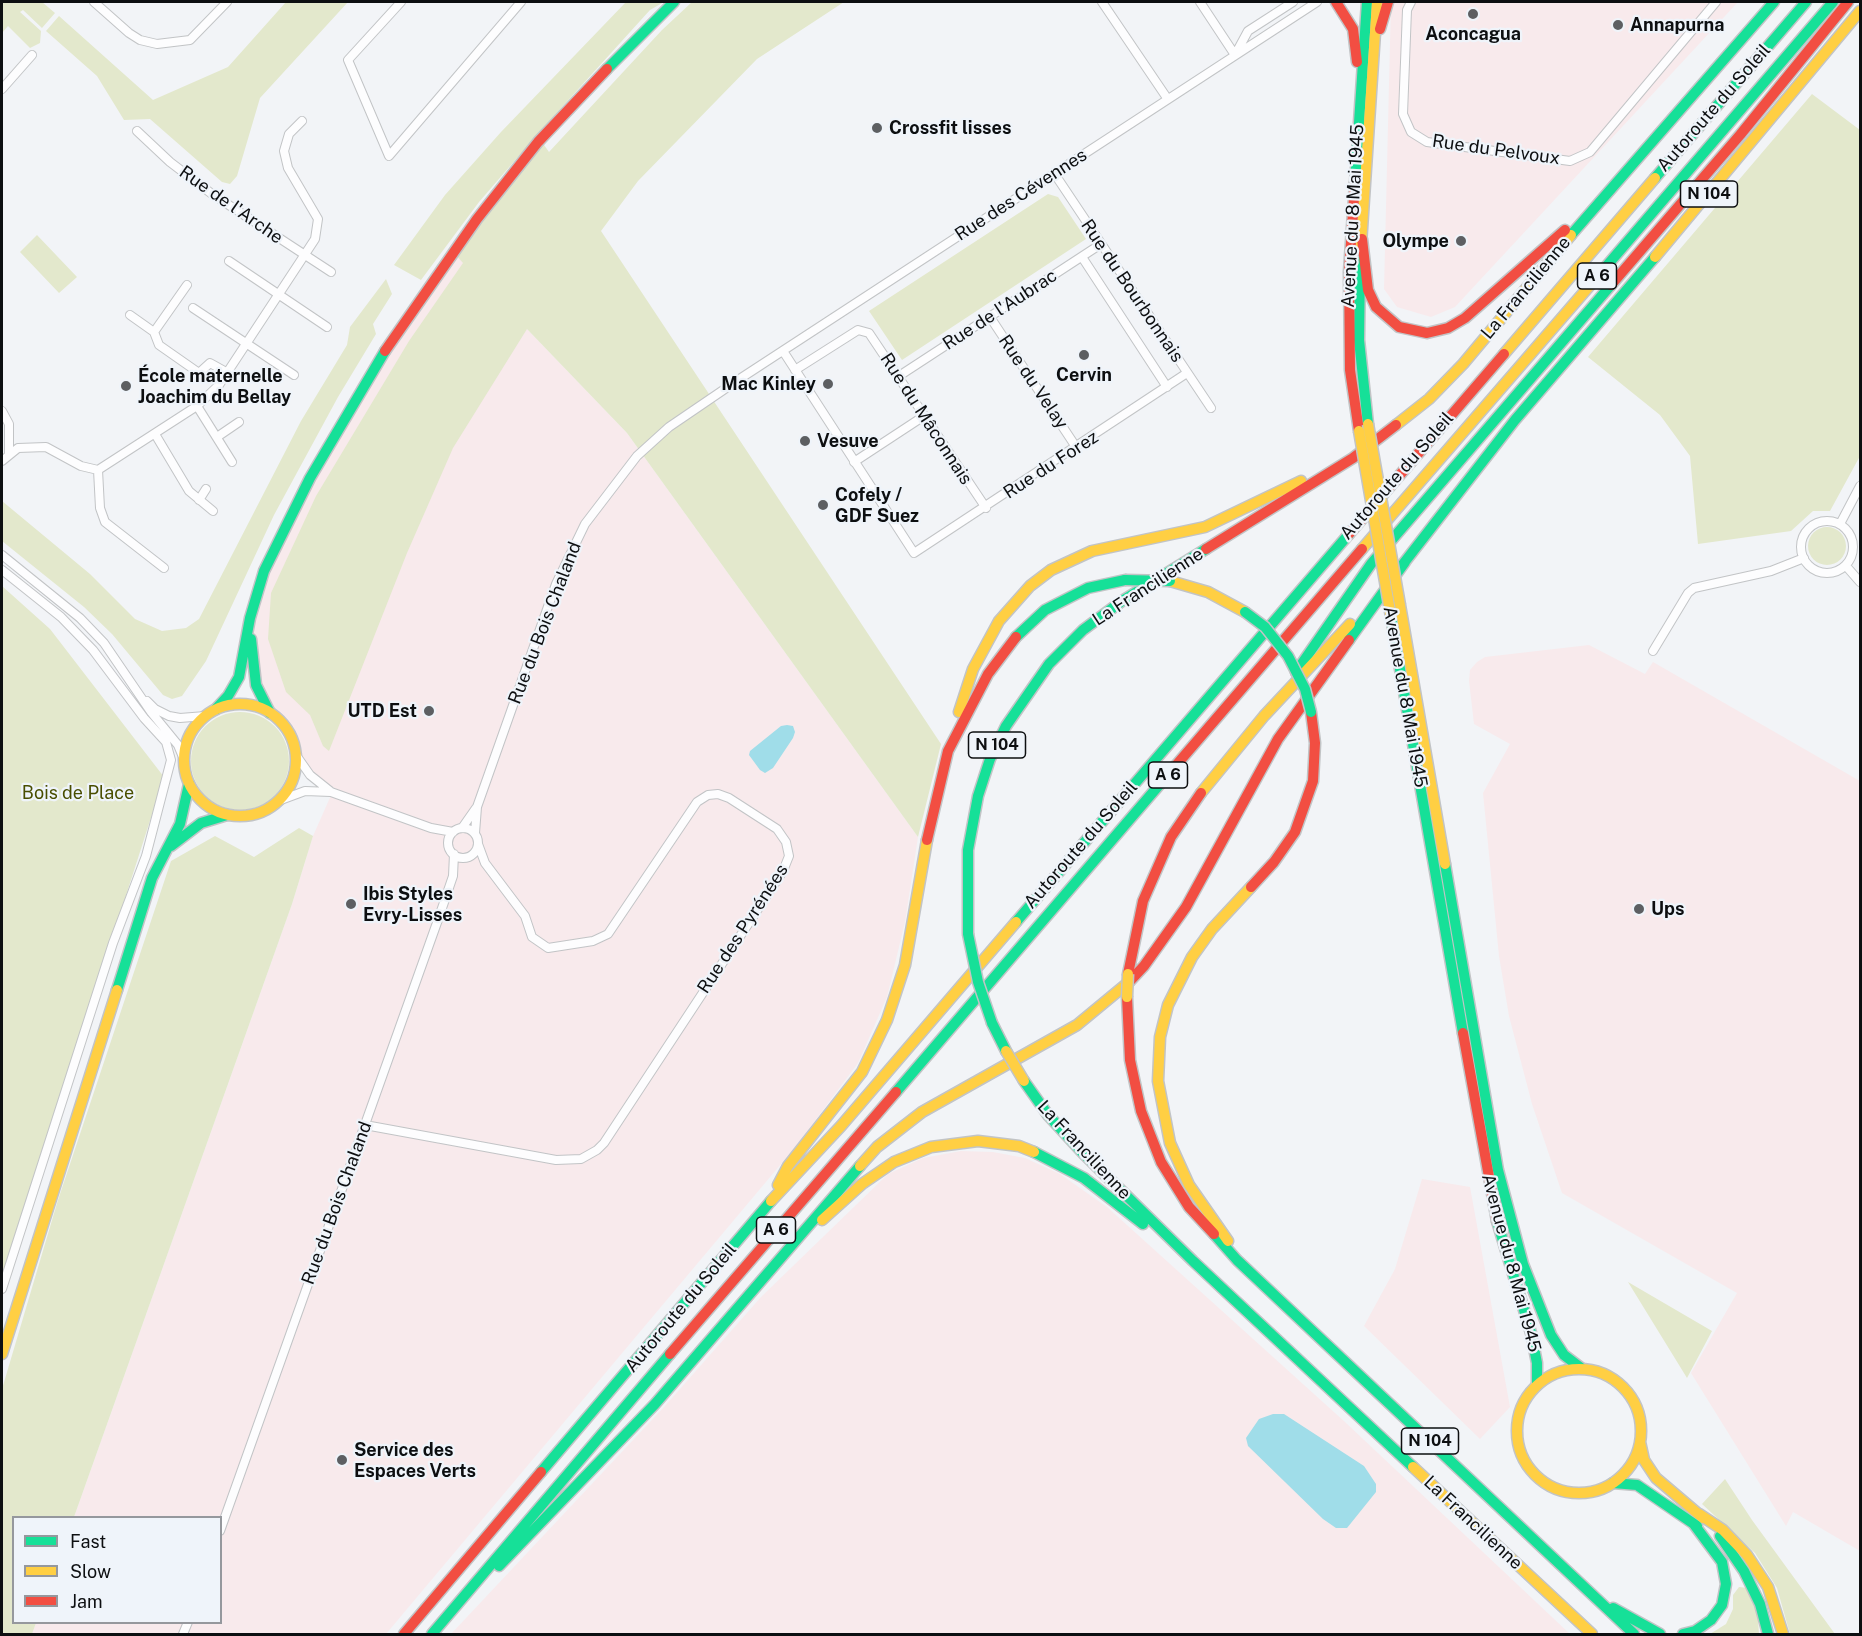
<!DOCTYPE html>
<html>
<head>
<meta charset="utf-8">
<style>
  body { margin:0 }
  #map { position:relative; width:1862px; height:1636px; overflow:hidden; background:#f2f4f7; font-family:"Public Sans",sans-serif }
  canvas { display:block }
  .frame { position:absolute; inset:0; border:3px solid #0d0f11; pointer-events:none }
  .legend { position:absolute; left:12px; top:1516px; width:210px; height:108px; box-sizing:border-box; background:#eff4fa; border:2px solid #95989d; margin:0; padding:8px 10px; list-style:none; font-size:18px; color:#0d0f11 }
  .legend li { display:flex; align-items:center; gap:12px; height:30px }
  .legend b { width:30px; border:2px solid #95989d }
</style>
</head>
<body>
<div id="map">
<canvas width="1862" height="1636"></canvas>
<div class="frame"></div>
<ul class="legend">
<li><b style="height:8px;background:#16e098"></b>Fast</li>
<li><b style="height:8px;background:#ffcf43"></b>Slow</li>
<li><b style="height:8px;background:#f24e42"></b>Jam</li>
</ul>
</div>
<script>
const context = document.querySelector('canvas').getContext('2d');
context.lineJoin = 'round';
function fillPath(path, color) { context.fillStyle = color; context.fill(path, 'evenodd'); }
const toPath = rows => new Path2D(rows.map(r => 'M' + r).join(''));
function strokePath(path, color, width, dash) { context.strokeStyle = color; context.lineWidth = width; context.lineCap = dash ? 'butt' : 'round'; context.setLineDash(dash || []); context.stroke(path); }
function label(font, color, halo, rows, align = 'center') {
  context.font = font + ' "Public Sans",sans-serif'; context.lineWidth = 4.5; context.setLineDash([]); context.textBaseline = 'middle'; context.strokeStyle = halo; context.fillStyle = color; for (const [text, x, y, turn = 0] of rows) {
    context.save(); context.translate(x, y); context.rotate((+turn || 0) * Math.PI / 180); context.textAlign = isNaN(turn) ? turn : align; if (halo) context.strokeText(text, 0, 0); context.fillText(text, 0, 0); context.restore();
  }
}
fillPath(toPath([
  [1391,2,1738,2,1455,307,1431,317,1397,307,1384,289],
  [454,253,627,433,918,837,905,922,887,997,858,1063,797,1145,386,1634,32,1634,36,1623,220,1622,220,1518,74,1517,292,904,313,836,332,793,317,781,297,755,289,731,271,712,255,675,251,619,265,572,363,387],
  [1589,645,1645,674,1653,662,1860,781,1860,1551,1793,1512,1786,1526,1691,1373,1737,1293,1562,1193,1532,1104,1509,1016,1499,956,1483,793,1510,744,1474,724,1469,681,1470,670,1477,662,1485,657],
  [961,1151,993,1152,1025,1158,1060,1174,1107,1207,1345,1422,1570,1634,451,1634,665,1406,761,1297,888,1174,923,1158],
  [1422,1179,1470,1187,1510,1407,1480,1439,1364,1326,1395,1269]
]), '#f8eaec');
fillPath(toPath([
  [2,2,42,2,55,13,42,28,23,10,20,12,41,31,40,43,30,48,8,26,2,33],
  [286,2,348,2,260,98,237,176,230,184,222,182,150,119,124,120,97,76,46,31,59,16,153,100,228,67],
  [626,2,664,2,650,10,543,128,479,202,421,280,394,265,445,195,501,132],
  [692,2,844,2,757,59,638,181,601,231,941,744,918,837,627,433,527,329,453,448,407,553,329,751,323,746,310,715,286,692,268,639,271,593,316,496,409,341,463,263,454,253,542,142,549,152,662,30],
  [1812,94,1860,130,1860,456,1830,511,1813,511,1791,531,1698,544,1690,456,1660,415,1588,357],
  [1048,194,1058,197,1086,239,902,360,869,311],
  [37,235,77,277,59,293,20,252],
  [386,279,392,294,373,324,376,334,338,397,274,515,206,661,182,696,172,699,163,695,112,634,84,607,2,541,2,501,90,574,135,619,162,631,186,628,199,619,301,421,347,345,350,327],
  '1808 546a19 19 0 1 1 38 0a19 19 0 1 1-38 0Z',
  [2,586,50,629,164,777,2,1282],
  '191 761a49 49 0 1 1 98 0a49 49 0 1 1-98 0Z',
  [299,828,313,836,292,904,74,1517,14,1518,14,1622,36,1623,32,1634,2,1634,2,1389,58,1200,171,861,215,836,254,857],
  [1628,1282,1712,1331,1687,1378],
  [1725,1479,1752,1520,1835,1634,1790,1634,1777,1588,1755,1553,1702,1504],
  [1739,1587,1748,1588,1757,1607,1759,1634,1710,1634,1726,1624,1733,1609,1733,1595]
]), '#e3e8cc');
fillPath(toPath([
  [787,725,793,726,795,732,793,738,773,768,765,773,760,770,749,755,750,751,781,726],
  [1273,1414,1284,1414,1364,1466,1376,1484,1376,1492,1347,1528,1336,1528,1323,1519,1248,1446,1246,1438,1259,1419]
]), '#a0dde9');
const street = toPath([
  [94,2,129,33,140,40,157,44,190,40,227,2],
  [401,2,348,60,389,156,521,2],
  [1102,2,1167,98],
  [1200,2,1235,55,1248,31,1293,2],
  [1411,2,1407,10,1403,114,1411,132,1427,142,1570,161,1590,152,1716,2],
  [2,89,32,55],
  [137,131,170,162,212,194,331,272],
  [1054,173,1211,408],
  [1082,257,1167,387],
  [229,261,327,327],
  [193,308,294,375],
  [130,315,154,332,159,345,199,373,210,363,228,373],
  [990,317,1076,447],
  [154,332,187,285],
  [783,351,914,553,1187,373],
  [795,370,858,330,869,333,986,508],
  [899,376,1101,244],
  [197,406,232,462],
  [2,411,9,424,9,453],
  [155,434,189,491,213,511],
  [217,437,239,422],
  [2,461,18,448,46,447,81,466,98,470,197,406,219,385,315,239,318,219,288,168,284,151,289,134,302,121],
  [854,462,924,416],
  [98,470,100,508,105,522,164,568],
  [199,500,206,489],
  '1801 547a26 26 0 1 1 52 0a26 26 0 1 1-52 0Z',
  [1840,524,1860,486],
  [2,555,80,618,104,643,151,712,178,745,183,757],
  [1846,566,1860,582],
  [2,570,61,617,93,650,144,718,166,742,171,760,146,856,113,943,2,1289],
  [1653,651,1688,593,1694,588,1771,571,1804,558],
  [147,701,155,709,169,716,180,718,205,716],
  [296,755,310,775,330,791],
  [278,801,305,791,331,792,431,828,453,832],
  [462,828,476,808],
  '448 843a15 15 0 1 1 30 0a15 15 0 1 1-30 0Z',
  [475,833,477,807,556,584,585,524,637,456,669,427,738,380,1317,2],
  [365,1125,556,1160,581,1159,597,1150,604,1143,783,871,789,856,786,842,777,829,729,798,718,794,708,795,697,802,608,934,593,941,548,948,532,937,525,916,485,863,478,844],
  [220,1531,439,917,453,876,454,854],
  [183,1634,188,1622]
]);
const fast = toPath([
  [607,69,674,2],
  [1655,178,1806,2],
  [1355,183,1367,2],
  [1571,235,1774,2],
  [1360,262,1359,340,1368,424],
  [1598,276,1833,2],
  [1400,568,1515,420,1655,257],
  [1391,617,1463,1033],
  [1016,637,1045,610,1088,588,1125,580],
  [251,639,256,685,270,713],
  [1349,640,1405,562],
  [1296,672,1371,564,1611,285],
  [216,709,228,696,239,677,250,618,264,571,310,478,385,351],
  [171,846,201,823,227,815],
  [1445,864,1498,1170,1523,1264,1551,1335,1564,1355,1581,1368],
  [1016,922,1349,534],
  [968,934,968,850,978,796,990,759,1006,726,1049,664,1083,630,1122,601,1206,549],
  [117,990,152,878,180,824,189,784],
  [992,1023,1006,1051],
  [1024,1081,1048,1115,1083,1153,1193,1261,1413,1467],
  [896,1092,1166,777],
  [1034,1152,1084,1178,1143,1224],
  [1497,1221,1531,1333,1537,1363,1537,1385],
  [1214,1234,1237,1260,1634,1634],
  [541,1472,771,1201],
  [1613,1483,1637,1485,1697,1526],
  [1720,1536,1744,1571,1760,1604,1768,1634],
  [499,1566,655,1404,860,1166],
  [1613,1608,1660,1634],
  [432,1634,670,1354],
  [1683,1634,1695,1631,1711,1620,1722,1605,1726,1584,1722,1562,1693,1523]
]);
const slow = toPath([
  [1361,244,1377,2],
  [1655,257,1860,11],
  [1504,354,1655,178],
  [1396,425,1429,399,1463,364,1571,235],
  [1362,549,1598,276],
  [1170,581,1208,592,1245,612],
  [1400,605,1445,864],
  '184 760a56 56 0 1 1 112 0a56 56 0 1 1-112 0Z',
  [959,712,973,669,999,621,1030,586,1051,570,1092,551,1205,527,1301,481],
  [1201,793,1264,716,1350,624],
  [860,1166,877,1147,922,1112,1077,1025,1129,982],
  [778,1185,788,1166,862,1072,887,1020,905,965,927,840],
  [771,1201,841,1126,1016,922],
  [822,1220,862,1184,894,1162,931,1147,978,1141,1019,1146,1034,1152],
  [1228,1241,1189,1185,1170,1143,1158,1081,1160,1037,1168,1005,1192,957,1212,929,1251,887],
  [2,1354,117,990],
  '1517 1431a62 62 0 1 1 124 0a62 62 0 1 1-124 0Z',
  [1640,1442,1644,1460,1656,1478,1703,1518],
  [1413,1467,1592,1634],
  [1699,1514,1723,1530,1747,1555,1768,1587,1783,1634]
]);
const jam = toPath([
  [1336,2,1353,29,1357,62],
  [1380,29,1388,2],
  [1355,183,1349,272,1350,370,1359,431],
  [1362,239,1368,290,1376,307,1399,327,1427,333,1448,328,1465,318,1565,230],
  [1611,285,1740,135,1848,2],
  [385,351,477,219,538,142,607,69],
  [1349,534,1504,354],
  [1206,549,1353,458,1396,425],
  [1166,777,1362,549],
  [927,840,948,751,988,674,1016,637],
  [1251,887,1274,862,1295,832,1313,781,1315,743,1311,712],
  [1128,974,1143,901,1171,837,1201,793],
  [1129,982,1144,966,1186,907,1278,739,1349,640],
  [1127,997,1130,1060,1141,1111,1161,1162,1189,1207,1214,1234],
  [1463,1033,1497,1221],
  [670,1354,896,1092],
  [404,1634,541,1472]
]);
strokePath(street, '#c2c4c6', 10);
strokePath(fast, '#c2c4c6', 13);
strokePath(slow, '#c2c4c6', 13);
strokePath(jam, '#c2c4c6', 13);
strokePath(street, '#fdfdfe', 8);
strokePath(fast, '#16e098', 10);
strokePath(slow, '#ffcf43', 10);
strokePath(jam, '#f24e42', 10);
const fastBridge = toPath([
  [1125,580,1170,581],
  [1245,612,1265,627,1288,656,1305,689,1311,712],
  [968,934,978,982,992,1023]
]);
const slowBridge = toPath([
  [1368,424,1400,605],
  [1359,431,1391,617],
  [1127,997,1128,974],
  [1006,1051,1024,1081]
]);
strokePath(fastBridge, '#c2c4c6', 13, []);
strokePath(slowBridge, '#c2c4c6', 13, []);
strokePath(fastBridge, '#16e098', 10);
strokePath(slowBridge, '#ffcf43', 10);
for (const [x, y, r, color] of [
  [1473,14,6,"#5d5f62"],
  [1618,25,6,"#5d5f62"],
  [877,128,6,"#5d5f62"],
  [1461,241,6,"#5d5f62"],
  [1084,355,6,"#5d5f62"],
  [828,384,6,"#5d5f62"],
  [126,386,6,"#5d5f62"],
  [805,441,6,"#5d5f62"],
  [823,505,6,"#5d5f62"],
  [429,711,6,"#5d5f62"],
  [351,904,6,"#5d5f62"],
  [1639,909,6,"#5d5f62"],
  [342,1460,6,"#5d5f62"]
]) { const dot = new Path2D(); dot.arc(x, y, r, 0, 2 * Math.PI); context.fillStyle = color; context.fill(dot); strokePath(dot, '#eff4fa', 2); }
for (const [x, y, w] of [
  [1709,194,57],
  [1597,276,39],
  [997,745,57],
  [1168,775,39],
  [776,1230,39],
  [1430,1441,57]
]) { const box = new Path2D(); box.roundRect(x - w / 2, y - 13, w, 26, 4.5); context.fillStyle = '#eff4fa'; context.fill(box); strokePath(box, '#0d0f11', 1.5); }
label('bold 16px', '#0d0f11', null, [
  ["N 104",1709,194],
  ["A 6",1597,276],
  ["N 104",997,745],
  ["A 6",1168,775],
  ["A 6",776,1230],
  ["N 104",1430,1441]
]);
label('bold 18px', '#0d0f11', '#eff4fa', [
  ["Annapurna",1630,25],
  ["Aconcagua",1473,34,"center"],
  ["Crossfit lisses",889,128],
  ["Olympe",1449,241,"right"],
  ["Cervin",1084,375,"center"],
  ["École maternelle",138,376],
  ["Joachim du Bellay",138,397],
  ["Mac Kinley",816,384,"right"],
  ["Vesuve",817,441],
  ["Cofely /",835,495],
  ["GDF Suez",835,516],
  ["UTD Est",417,711,"right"],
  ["Ibis Styles",363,894],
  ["Evry-Lisses",363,915],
  ["Ups",1651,909],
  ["Service des",354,1450],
  ["Espaces Verts",354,1471]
], 'left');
label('18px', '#0d0f11', '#eff4fa', [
  ["Autoroute du Soleil",1714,108,-49],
  ["Rue du Pelvoux",1496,150,8],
  ["Rue des Cévennes",1021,195,-33],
  ["Rue de l'Arche",231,205,35],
  ["Avenue du 8 Mai 1945",1353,216,-87],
  ["La Francilienne",1526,288,-50],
  ["Rue du Bourbonnais",1132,291,56],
  ["Rue de l'Aubrac",1000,310,-33],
  ["Rue du Velay",1033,382,56],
  ["Rue du Mâconnais",926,419,57],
  ["Rue du Forez",1051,465,-33],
  ["Autoroute du Soleil",1397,476,-49],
  ["La Francilienne",1148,587,-33],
  ["Rue du Bois Chaland",545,623,-69],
  ["Avenue du 8 Mai 1945",1405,697,80],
  ["Autoroute du Soleil",1081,845,-49],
  ["Rue des Pyrénées",743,929,-57],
  ["La Francilienne",1084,1150,47],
  ["Rue du Bois Chaland",337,1203,-70],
  ["Avenue du 8 Mai 1945",1511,1263,75],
  ["Autoroute du Soleil",681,1308,-50],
  ["La Francilienne",1473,1523,43]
]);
label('18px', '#494e00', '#eff4fa', [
  ["Bois de Place",78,793]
]);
</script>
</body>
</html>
